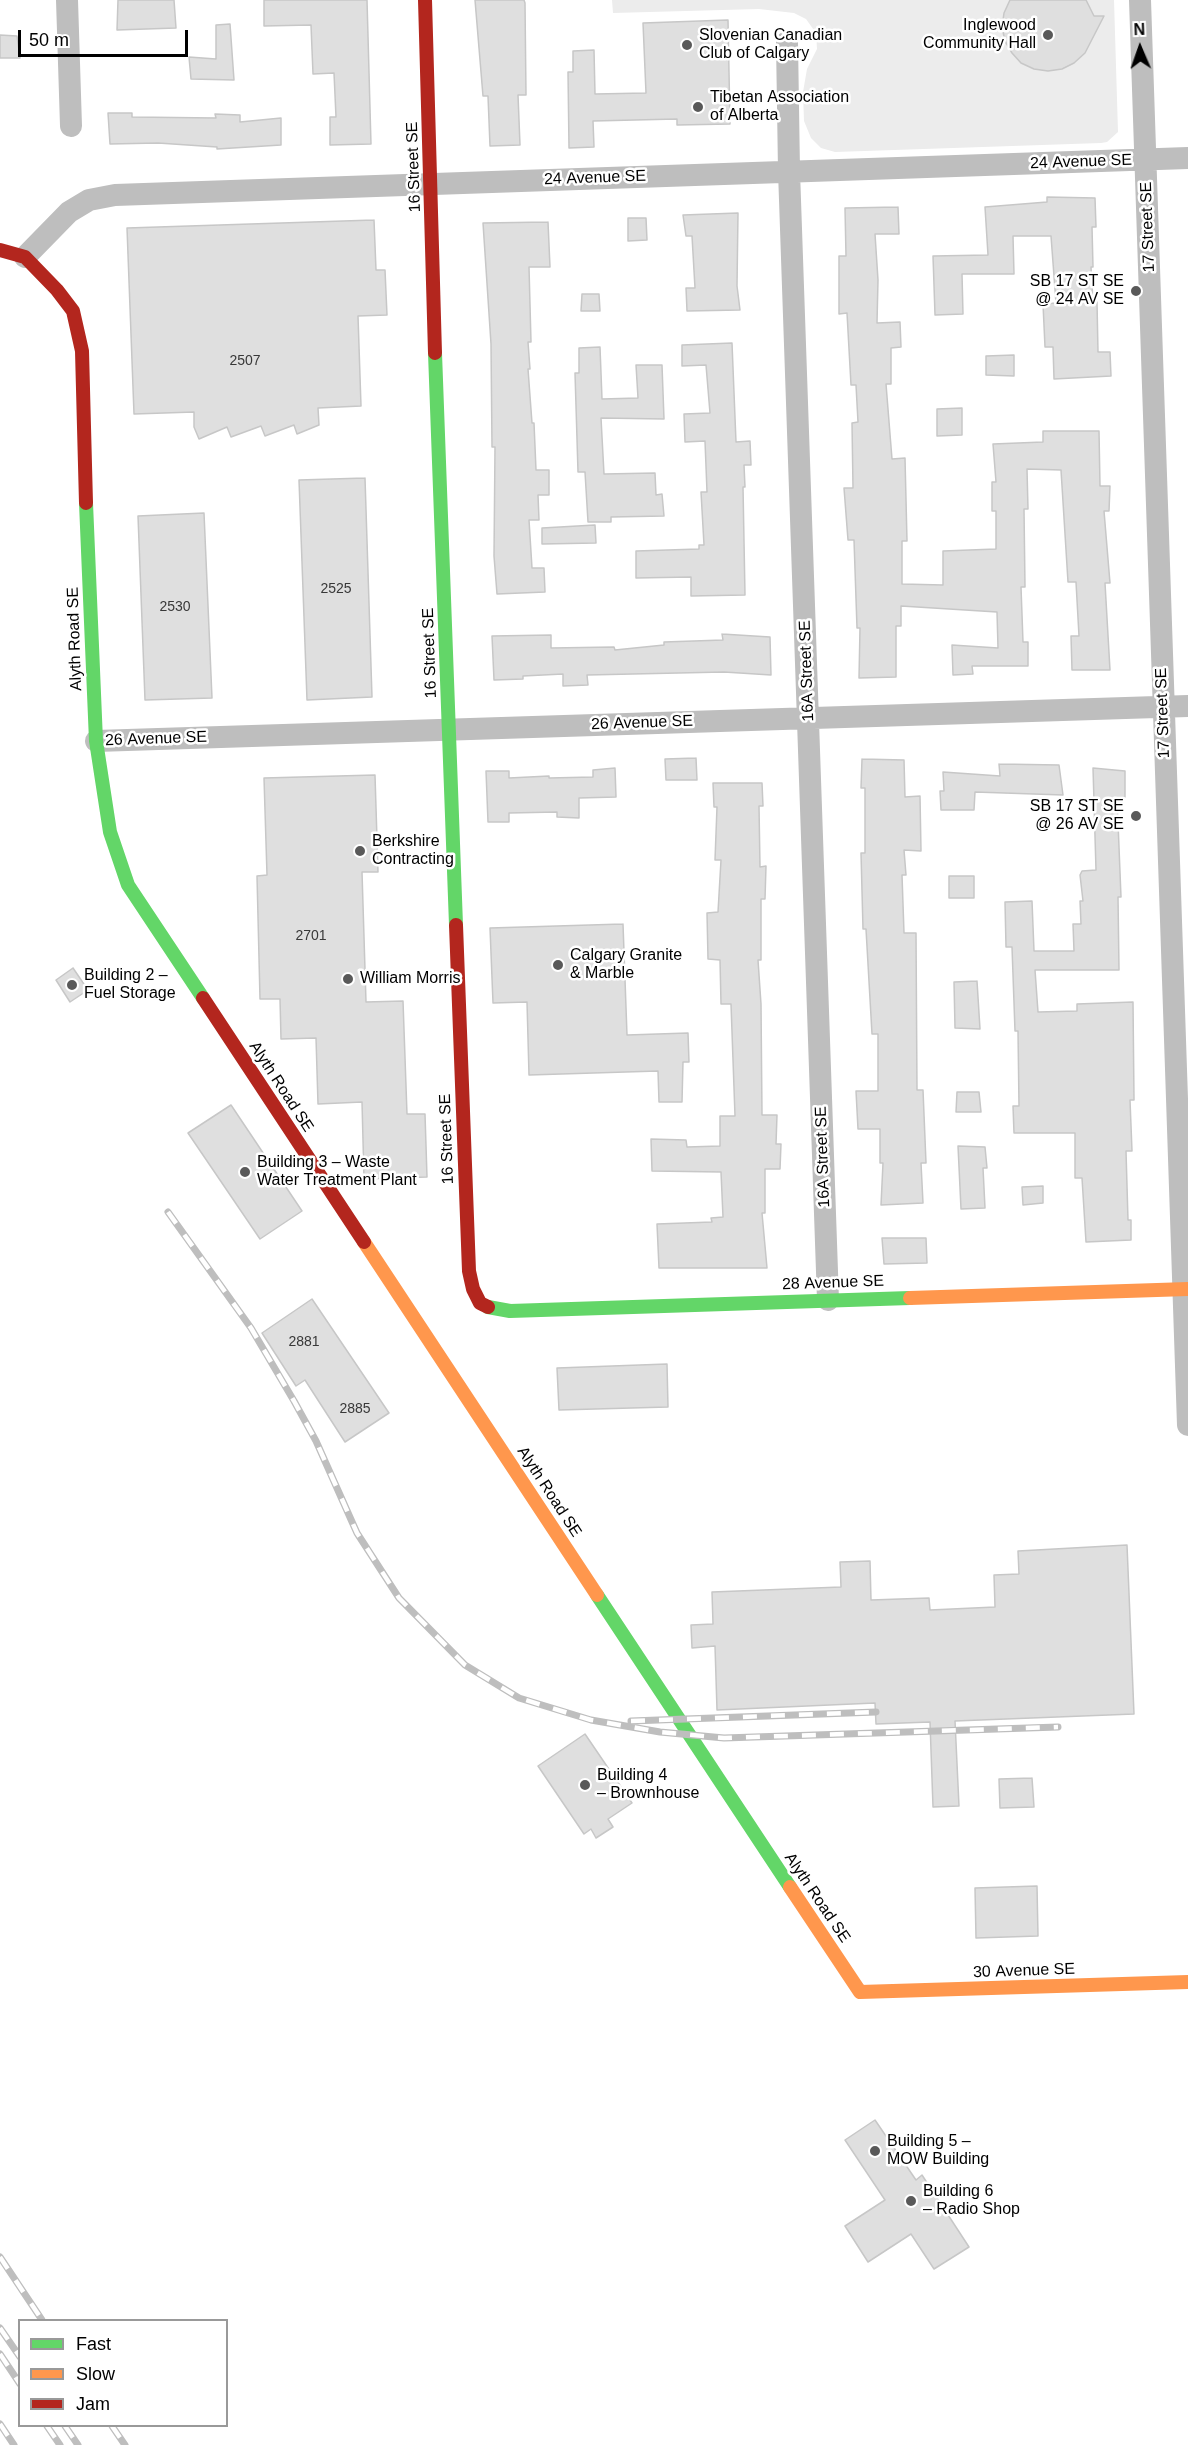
<!DOCTYPE html>
<html>
<head>
<meta charset="utf-8">
<style>
  body { margin:0 }
  #map { position:relative; width:1188px; height:2445px; overflow:hidden; background:#fff; font-family:Arial,sans-serif }
  canvas { display:block }
  .legend { position:absolute; left:18px; top:2319px; width:210px; height:108px; box-sizing:border-box; background:#fff; border:2px solid #999; margin:0; padding:8px 10px; list-style:none; font-size:18px; color:#000 }
  .legend li { display:flex; align-items:center; gap:12px; height:30px }
  .legend b { width:30px; border:2px solid #999 }
  .north { position:absolute; left:1110px; top:18px; width:60px; height:60px; -webkit-text-stroke:4px #fff; paint-order:stroke; rotate:358deg; font-size:16px; font-weight:700; line-height:24px; text-align:center; color:#000 }
  .north::after { content:''; display:block; margin:auto; width:21px; height:27px; background:#000; clip-path:polygon(50% 0,100% 100%,50% 72%,0 100%) }
  .scale { position:absolute; left:18px; top:30px; width:170px; height:27px; box-sizing:border-box; border:3px solid #000; border-top:0; padding-left:8px; font-size:18px; line-height:21px; white-space:nowrap; color:#000; -webkit-text-stroke:4px #fff; paint-order:stroke }
</style>
</head>
<body>
<div id="map">
<canvas width="1188" height="2445"></canvas>
<ul class="legend">
<li><b style="height:8px;background:#63d668"></b>Fast</li>
<li><b style="height:8px;background:#ff974d"></b>Slow</li>
<li><b style="height:8px;background:#b3261e"></b>Jam</li>
</ul>
<div class="north">N</div>
<div class="scale">50 m</div>
</div>
<script>
const context = document.querySelector('canvas').getContext('2d');
context.lineJoin = 'round';
function fillPath(path, color) { context.fillStyle = color; context.fill(path, 'evenodd'); }
const toPath = rows => new Path2D(rows.map(r => 'M' + r).join(''));
function strokePath(path, color, width, dash) { context.strokeStyle = color; context.lineWidth = width; context.lineCap = dash ? 'butt' : 'round'; context.setLineDash(dash || []); context.stroke(path); }
function label(font, color, halo, rows, align = 'center') {
  context.font = font + ' Arial,sans-serif'; context.lineWidth = 5; context.setLineDash([]); context.textBaseline = 'middle'; context.strokeStyle = halo; context.fillStyle = color; for (const [text, x, y, turn = 0] of rows) {
    context.save(); context.translate(x, y); context.rotate((+turn || 0) * Math.PI / 180); context.textAlign = isNaN(turn) ? turn : align; if (halo) context.strokeText(text, 0, 0); context.fillText(text, 0, 0); context.restore();
  }
}
fillPath(toPath([
  [612,0,1114,0,1118,132,1107,142,1101,143,835,152,821,148,811,138,804,121,803,92,807,69,817,49,816,33,806,19,794,13,759,9,613,13]
]), '#ececec');
const building = toPath([
  [118,0,174,0,176,28,117,30,118,0],
  [264,0,367,0,371,144,330,145,330,117,336,117,334,73,313,74,311,25,264,26,264,0],
  [475,0,524,0,525,3,526,95,518,95,520,145,490,146,488,96,483,96,475,0],
  [1010,0,1086,0,1094,16,1104,16,1085,53,1074,63,1062,69,1048,71,1034,69,1021,63,1012,53,1005,41,1002,27,1004,13,1010,0],
  [728,20,730,124,677,125,677,119,593,121,594,147,569,148,568,72,573,72,573,51,594,50,595,94,646,93,643,23,728,20],
  [230,24,234,80,191,79,189,57,216,59,216,25,230,24],
  [0,35,17,36,20,58,0,58,0,35],
  [108,113,132,113,132,117,216,118,215,114,240,115,240,122,281,118,281,145,217,149,217,147,158,143,110,144,108,113],
  [1047,197,1095,198,1096,227,1092,227,1093,267,1091,267,1093,302,1097,302,1098,352,1110,352,1111,376,1054,379,1053,347,1045,347,1043,304,1056,303,1051,236,1013,236,1014,274,962,274,963,314,935,315,933,256,988,255,985,207,1047,202,1047,197],
  [898,207,899,234,875,234,878,280,877,323,900,322,901,347,891,348,891,384,886,384,892,459,905,458,907,541,902,541,902,584,943,585,943,551,996,549,996,511,992,511,992,482,996,482,993,444,1043,442,1043,431,1099,431,1100,486,1110,486,1109,511,1104,511,1110,583,1105,583,1110,670,1072,670,1071,636,1079,636,1076,582,1068,582,1061,470,1027,469,1028,509,1024,509,1025,587,1021,587,1023,642,1028,642,1028,666,972,666,973,674,953,675,952,645,998,648,997,612,901,606,901,626,896,626,896,677,859,678,860,628,857,628,854,540,848,540,844,488,853,488,852,423,858,422,856,385,851,385,847,313,839,314,839,256,846,256,845,208,898,207],
  [738,213,737,286,740,310,687,311,686,288,695,288,692,236,686,236,683,215,738,213],
  [628,218,646,218,647,240,628,241,628,218],
  [374,220,376,270,385,270,387,315,358,316,361,406,318,408,319,425,297,434,294,425,265,436,261,426,231,437,227,427,199,439,194,427,194,412,134,414,127,228,374,220],
  [548,222,550,267,529,267,531,342,528,342,530,369,528,369,532,423,534,423,536,470,549,470,549,495,538,495,539,520,529,520,532,568,544,568,545,592,497,594,494,556,495,447,492,447,491,344,483,223,548,222],
  [582,294,599,294,600,311,581,311,582,294],
  [732,343,736,442,750,441,751,465,744,465,745,487,743,487,745,595,691,596,691,577,636,578,636,551,699,549,699,545,704,545,701,492,707,492,705,441,685,442,684,414,710,413,706,365,682,366,682,345,732,343],
  [600,347,602,399,638,398,636,365,662,365,664,419,601,418,604,474,655,473,656,495,662,494,664,516,611,517,611,522,588,522,585,472,578,472,575,373,579,373,579,348,600,347],
  [1014,355,1014,376,986,375,986,356,1014,355],
  [962,408,962,435,937,436,937,409,962,408],
  [365,478,372,697,307,700,299,480,365,478],
  [204,513,212,698,145,700,138,516,204,513],
  [595,525,596,543,542,544,542,528,595,525],
  [722,634,770,637,771,675,724,672,587,675,588,685,563,686,563,674,523,676,523,679,494,680,492,636,551,635,551,648,614,647,615,650,664,645,664,642,723,640,722,634],
  [696,758,697,780,666,780,665,759,696,758],
  [862,759,904,760,905,797,920,796,921,851,904,850,906,875,902,875,904,933,916,933,917,1090,923,1090,926,1163,921,1163,923,1203,881,1205,883,1163,880,1163,880,1129,858,1129,856,1091,878,1091,878,1034,872,1034,866,929,863,929,861,853,865,853,865,788,861,788,862,759],
  [999,764,1059,765,1063,795,975,792,974,810,941,810,940,791,944,791,943,772,1000,776,999,764],
  [615,768,616,797,579,798,579,818,557,817,557,812,509,813,509,822,488,822,486,771,509,771,509,778,549,776,549,778,593,777,593,770,615,768],
  [1093,768,1125,771,1125,797,1117,797,1121,897,1118,897,1119,970,1035,970,1038,1012,1077,1011,1077,1004,1133,1002,1134,1100,1130,1100,1132,1151,1126,1151,1128,1220,1131,1220,1131,1240,1086,1242,1082,1178,1075,1178,1075,1133,1014,1133,1013,1106,1019,1106,1018,1031,1015,1031,1012,947,1006,947,1005,902,1032,901,1034,951,1074,951,1073,924,1081,924,1080,901,1083,901,1080,875,1082,871,1096,870,1093,768],
  [375,775,378,872,362,872,366,1002,403,1001,407,1114,425,1114,427,1177,364,1179,362,1102,318,1104,316,1038,281,1039,280,999,260,999,257,876,267,875,264,778,375,775],
  [713,783,762,783,763,806,759,806,760,867,766,866,765,899,761,899,761,960,758,960,761,1004,762,1115,777,1115,776,1144,781,1144,780,1169,765,1169,765,1213,762,1213,767,1268,659,1268,657,1224,712,1222,711,1218,723,1217,721,1172,652,1171,651,1139,686,1140,687,1147,720,1146,720,1116,735,1116,731,1004,721,1004,720,960,708,959,707,913,718,912,721,860,715,860,717,807,714,807,713,783],
  [949,876,974,876,974,898,949,898,949,876],
  [623,924,627,1035,688,1033,689,1062,683,1062,682,1102,659,1102,658,1071,529,1075,527,1002,493,1003,490,928,623,924],
  [73,968,88,990,70,1002,56,980,73,968],
  [977,981,980,1029,955,1028,954,982,977,981],
  [957,1092,979,1092,981,1112,956,1112,957,1092],
  [231,1105,302,1211,260,1239,188,1133,231,1105],
  [958,1146,985,1147,987,1168,983,1168,985,1208,961,1209,958,1146],
  [1043,1186,1043,1203,1023,1205,1022,1187,1043,1186],
  [882,1238,926,1238,927,1263,884,1264,882,1238],
  [312,1299,389,1413,345,1442,305,1380,296,1386,262,1333,312,1299],
  [667,1364,668,1407,559,1410,557,1368,667,1364],
  [1127,1545,1134,1714,955,1721,959,1806,933,1807,930,1722,876,1724,875,1703,717,1710,715,1646,692,1648,691,1625,713,1624,712,1592,841,1587,840,1562,870,1561,871,1600,929,1598,930,1610,995,1607,994,1575,1019,1574,1018,1551,1127,1545],
  [585,1734,632,1803,608,1819,613,1827,596,1838,591,1829,584,1834,538,1766,585,1734],
  [1032,1778,1034,1807,1000,1808,999,1779,1032,1778],
  [1037,1886,1038,1936,976,1938,975,1888,1037,1886],
  [875,2120,916,2180,922,2175,969,2247,934,2269,911,2234,868,2262,845,2226,885,2200,845,2140,875,2120]
]);
fillPath(building, '#dfdfdf');
strokePath(building, '#c7c7c7', 1.5);
strokePath(toPath([
  [67,0,71,126],
  [1140,0,1188,1425],
  [787,42,789,171,828,1300],
  [25,257,69,212,89,200,115,195,1188,158],
  [96,741,1188,706]
]), '#bebebe', 22);
strokePath(toPath([
  [435,353,456,925],
  [86,503,96,741,110,832,128,885,203,998],
  [488,1307,510,1311,910,1298],
  [597,1595,790,1887]
]), '#63d668', 14);
strokePath(toPath([
  [364,1242,597,1595],
  [910,1298,1188,1289],
  [790,1887,860,1992,1188,1982]
]), '#ff974d', 14);
strokePath(toPath([
  [425,0,435,353],
  [0,250,25,257,57,290,73,311,82,351,86,503],
  [456,925,469,1271,473,1289,480,1303,488,1307],
  [203,998,364,1242]
]), '#b3261e', 14);
const rail = toPath([
  [168,1212,251,1328,294,1401,316,1441,357,1533,399,1598,465,1665,519,1698,591,1720,660,1732,724,1738,1058,1727],
  [631,1721,876,1712],
  [0,2257,42,2320],
  [0,2328,20,2357],
  [0,2354,20,2384],
  [0,2424,14,2445],
  [47,2426,60,2445],
  [65,2426,78,2445],
  [112,2426,125,2445]
]);
strokePath(rail, '#bebebe', 7);
strokePath(rail, '#fff', 4.5, [14]);
for (const [x, y, r, color] of [
  [1048,35,6,"#595959"],
  [687,45,6,"#595959"],
  [698,107,6,"#595959"],
  [1136,291,6,"#595959"],
  [1136,816,6,"#595959"],
  [360,851,6,"#595959"],
  [558,965,6,"#595959"],
  [348,979,6,"#595959"],
  [72,985,6,"#595959"],
  [245,1172,6,"#595959"],
  [585,1785,6,"#595959"],
  [875,2151,6,"#595959"],
  [911,2201,6,"#595959"]
]) { const dot = new Path2D(); dot.arc(x, y, r, 0, 2 * Math.PI); context.fillStyle = color; context.fill(dot); strokePath(dot, '#fff', 2); }
label('14px', '#383838', null, [
  ["2507",245,361],
  ["2525",336,589],
  ["2530",175,607],
  ["2701",311,936],
  ["2881",304,1342],
  ["2885",355,1409]
]);
label('16px', '#000', '#fff', [
  ["Inglewood",1036,26,"right"],
  ["Community Hall",1036,44,"right"],
  ["Slovenian Canadian",699,36],
  ["Club of Calgary",699,54],
  ["Tibetan Association",710,98],
  ["of Alberta",710,116],
  ["SB 17 ST SE",1124,282,"right"],
  ["@ 24 AV SE",1124,300,"right"],
  ["SB 17 ST SE",1124,807,"right"],
  ["@ 26 AV SE",1124,825,"right"],
  ["Berkshire",372,842],
  ["Contracting",372,860],
  ["Calgary Granite",570,956],
  ["& Marble",570,974],
  ["Building 2 –",84,976],
  ["Fuel Storage",84,994],
  ["William Morris",360,979],
  ["Building 3 – Waste",257,1163],
  ["Water Treatment Plant",257,1181],
  ["Building 4",597,1776],
  ["– Brownhouse",597,1794],
  ["Building 5 –",887,2142],
  ["MOW Building",887,2160],
  ["Building 6",923,2192],
  ["– Radio Shop",923,2210]
], 'left');
label('16px', '#000', '#fff', [
  ["24 Avenue SE",1081,162,-2],
  ["16 Street SE",414,167,-92],
  ["24 Avenue SE",595,178,-2],
  ["17 Street SE",1148,227,-92],
  ["Alyth Road SE",75,639,-92],
  ["16 Street SE",430,653,-92],
  ["16A Street SE",807,671,-92],
  ["17 Street SE",1163,713,-92],
  ["26 Avenue SE",642,723,-2],
  ["26 Avenue SE",156,739,-2],
  ["Alyth Road SE",281,1087,57],
  ["16 Street SE",447,1139,-92],
  ["16A Street SE",823,1157,-92],
  ["28 Avenue SE",833,1283,-2],
  ["Alyth Road SE",549,1492,57],
  ["Alyth Road SE",817,1898,56],
  ["30 Avenue SE",1024,1971,-2]
]);
</script>
</body>
</html>
